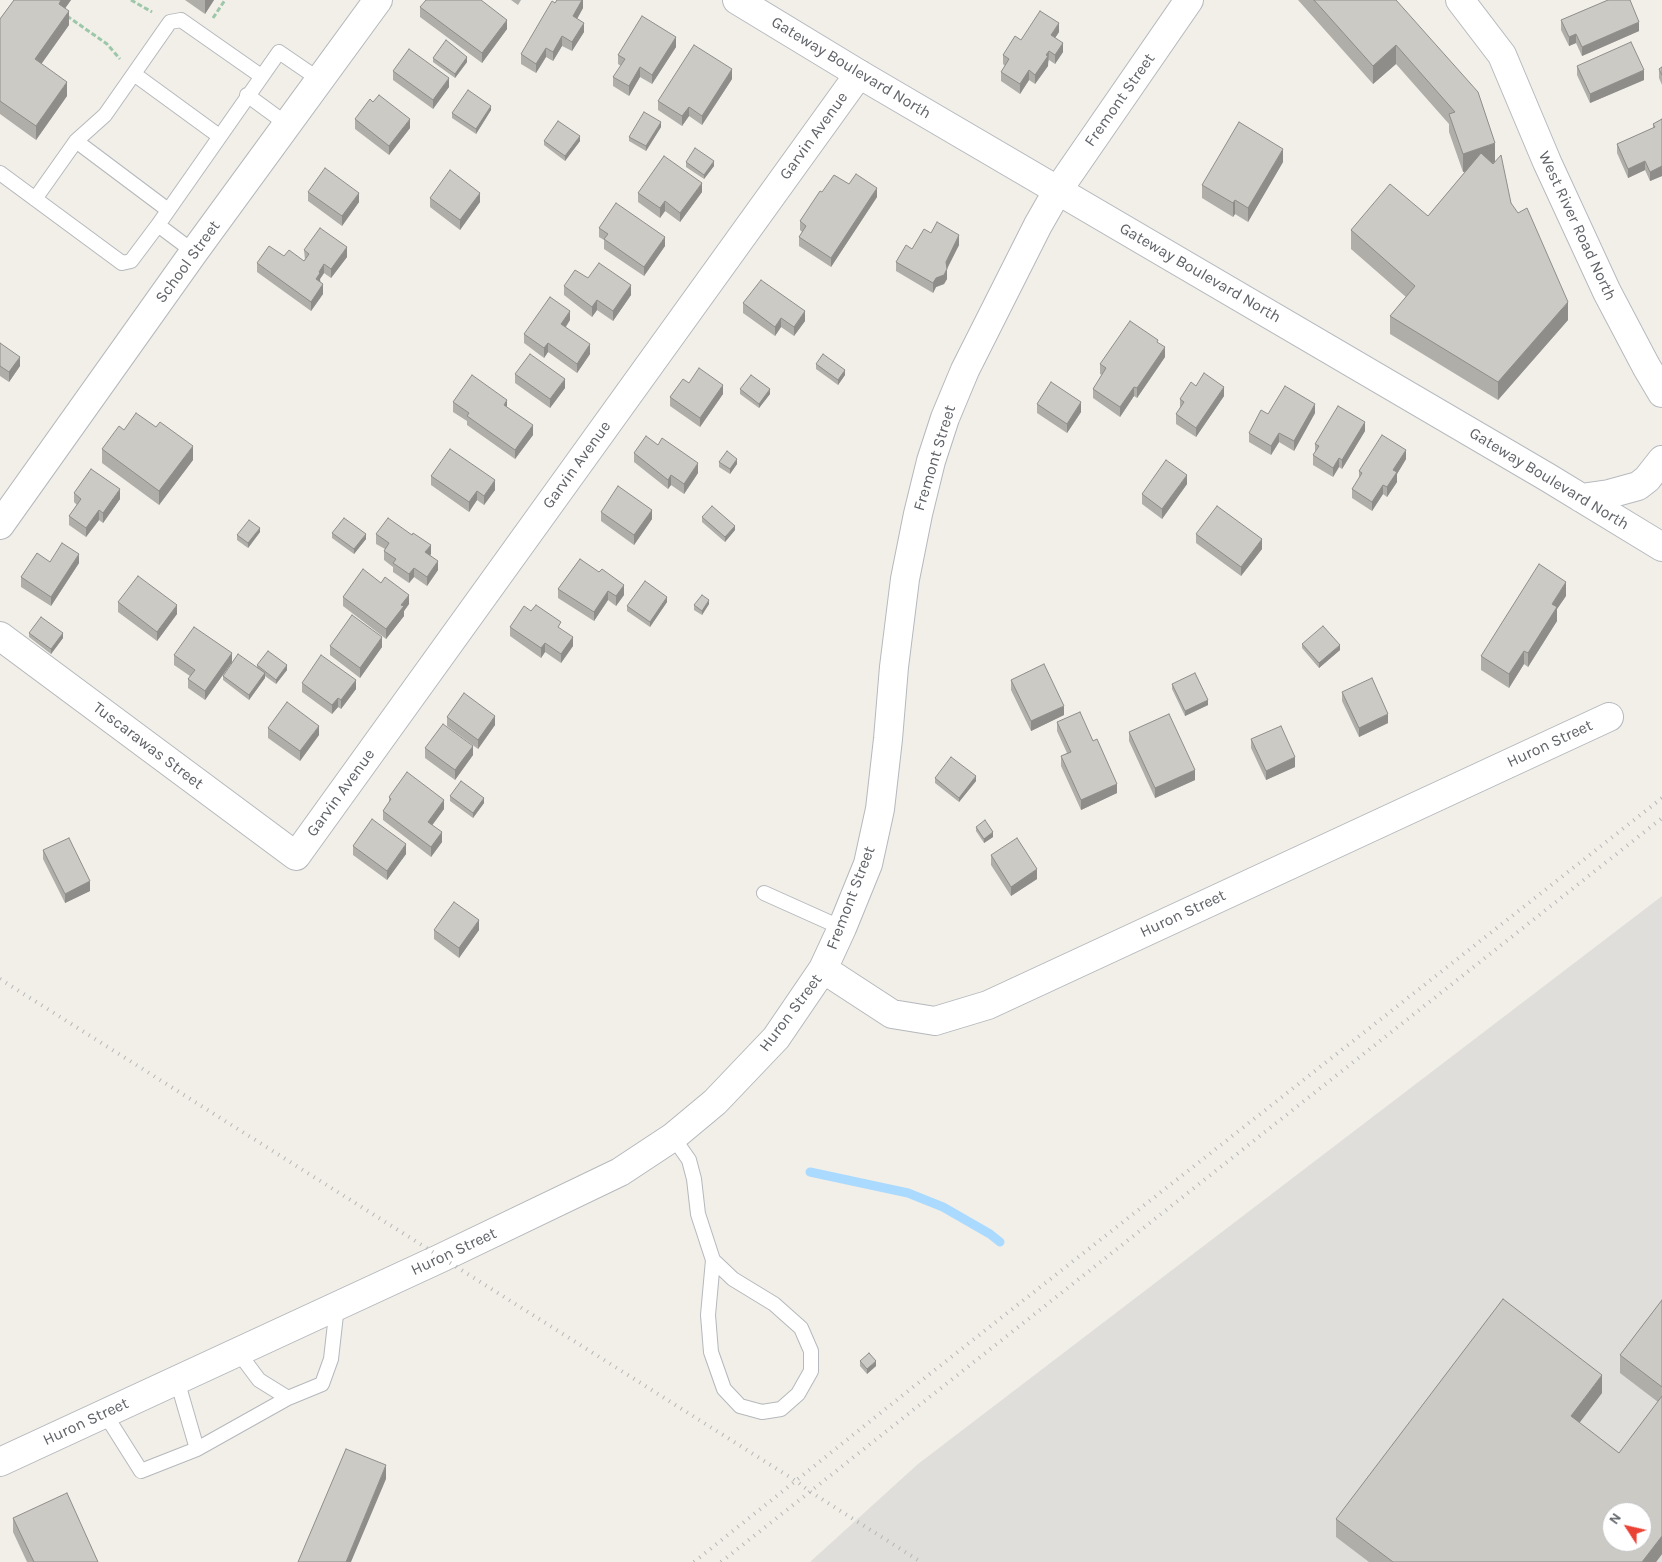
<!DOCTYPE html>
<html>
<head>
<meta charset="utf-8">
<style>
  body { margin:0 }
  #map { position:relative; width:1662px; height:1562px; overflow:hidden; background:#f1efe8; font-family:Karla,sans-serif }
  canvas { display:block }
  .north { position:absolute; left:1602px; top:1502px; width:50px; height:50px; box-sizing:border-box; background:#fff; border:1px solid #bfc1c3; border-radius:50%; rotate:305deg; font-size:14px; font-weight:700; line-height:20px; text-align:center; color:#5f6368 }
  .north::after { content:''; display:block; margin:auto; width:18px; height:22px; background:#ea4335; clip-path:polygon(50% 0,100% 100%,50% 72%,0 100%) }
</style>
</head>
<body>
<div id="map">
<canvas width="1662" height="1562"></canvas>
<div class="north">N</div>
</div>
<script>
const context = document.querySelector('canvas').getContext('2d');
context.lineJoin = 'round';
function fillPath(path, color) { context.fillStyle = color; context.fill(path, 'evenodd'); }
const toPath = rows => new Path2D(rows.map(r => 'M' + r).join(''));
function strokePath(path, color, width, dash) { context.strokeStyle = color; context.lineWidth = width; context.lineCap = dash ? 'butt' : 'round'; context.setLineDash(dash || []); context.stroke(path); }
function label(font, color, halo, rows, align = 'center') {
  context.font = font + ' Karla,sans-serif'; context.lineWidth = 4.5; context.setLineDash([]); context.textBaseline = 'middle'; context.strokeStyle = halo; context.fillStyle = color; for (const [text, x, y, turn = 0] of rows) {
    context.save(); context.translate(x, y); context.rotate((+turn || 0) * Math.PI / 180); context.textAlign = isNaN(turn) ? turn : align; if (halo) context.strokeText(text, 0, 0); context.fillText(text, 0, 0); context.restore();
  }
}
fillPath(toPath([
  [1662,896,1662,1562,810,1562,918,1464],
  [1612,1512,1642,1512,1642,1542,1612,1542]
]), '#e0deda');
strokePath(toPath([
  [810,1172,908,1193,943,1207,990,1234,1000,1242]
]), '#aadaff', 9);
const service = toPath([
  [134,74,219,136],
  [247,95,288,125],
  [0,173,122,263,131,261,158,225,194,252],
  [35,199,76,141],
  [168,210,76,141,105,115,170,22,181,20,261,76],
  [158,225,279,52,320,80],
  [764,893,842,928],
  [673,1137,689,1160,694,1179,698,1214,713,1260,708,1315,711,1352,724,1389,740,1406,762,1412,781,1409,798,1394,811,1371,811,1351,801,1328,774,1304,733,1279,713,1260],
  [238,1352,259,1380,288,1398,322,1384,331,1359,337,1306],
  [105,1414,141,1471,197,1449,177,1380],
  [197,1449,288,1398]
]);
const minor = toPath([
  [0,525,194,252,378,0],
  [0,636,296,856,859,74],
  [823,969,842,928,868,864,880,809,888,739,894,667,905,579,918,514,931,461,945,418,965,370,1038,225,1058,190,1189,0],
  [0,1462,441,1258,620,1172,673,1137,715,1102,776,1038,823,969,892,1014,935,1021,988,1005,1609,717]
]);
const secondary = toPath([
  [737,0,859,74,1547,477,1662,547],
  [1460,0,1502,55,1547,162,1607,292,1646,366,1662,393],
  [1581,498,1609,494,1638,486,1647,479,1662,460]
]);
strokePath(service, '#b5b8bc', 16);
strokePath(minor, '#b5b8bc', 30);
strokePath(secondary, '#b6babf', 30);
strokePath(toPath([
  [131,0,152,12],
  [67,16,107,44,120,59],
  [213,18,225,0]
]), '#9cc7a9', 3, [5, 2.5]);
strokePath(service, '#fff', 14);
strokePath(minor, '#fff', 28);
strokePath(secondary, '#fff', 28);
strokePath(toPath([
  [0,979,796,1481,809,1491,921,1562],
  [694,1562,903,1395,1662,798],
  [721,1562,1662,818]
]), '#b6b7b8', 4, [1, 6]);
fillPath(toPath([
  [14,0,71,0,65,8,69,25,41,64,67,96,36,140,0,114,0,19],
  [185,0,214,0,205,14],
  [511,0,521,0,518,5],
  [583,0,583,8,577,19,584,32,572,51,562,46,553,61,546,57,536,73,521,64,521,54,555,3],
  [1298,0,1396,0,1495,161,1511,203,1568,320,1498,400,1390,334,1390,316,1406,297,1351,249,1351,230,1428,216,1465,172,1463,172,1449,132,1449,124,1396,64,1373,84],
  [420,7,507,29,482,63,420,17],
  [1561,20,1639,31,1582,56,1576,43,1569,46,1561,30],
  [1059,32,1055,38,1063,52,1055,64,1049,60,1048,62,1048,66,1035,84,1029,80,1020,94,1001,81,1001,72,1005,66,1003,64,1003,55,1021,40],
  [676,47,652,84,640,77,629,96,613,86,613,77,621,66,618,64,618,55],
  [433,58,467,62,455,78,433,62],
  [1577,66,1644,80,1590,103,1577,75],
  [1662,67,1662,85,1659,78,1659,69],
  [393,71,449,87,433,109,393,80],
  [732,79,702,125,689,116,682,126,658,110,658,101],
  [491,110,476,134,452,118,452,113],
  [355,119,410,128,389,155,355,129],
  [1662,119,1662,176,1650,181,1645,170,1628,178,1617,153,1617,144,1653,128,1653,124],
  [661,127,646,151,629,141,629,137],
  [544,141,580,141,565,161,544,145],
  [686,162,714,166,704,179,686,167],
  [1283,162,1248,222,1235,214,1233,217,1202,198,1202,185],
  [849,184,877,197,831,267,799,246,799,237,802,232,800,230,800,221,822,192],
  [308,192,359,202,342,226,308,201],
  [702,192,680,222,665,211,660,218,638,202,638,193],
  [430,198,480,202,460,230,430,207],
  [599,228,665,246,644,276,604,249,604,240,599,237],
  [931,233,959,245,947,268,947,279,944,284,936,287,933,293,896,271,896,262,912,249],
  [304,250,347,257,331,278,324,273,320,279,323,294,311,311,257,272,257,263,284,256,304,261,305,260],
  [588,278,631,295,613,321,597,310,592,317,564,295,564,286],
  [743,303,805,321,794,336,781,327,775,336,743,313],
  [570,320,566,327,590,354,577,373,548,352,544,358,524,343,524,334],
  [0,343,20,366,9,382,0,376],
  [1158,343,1165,357,1137,398,1134,396,1120,417,1093,398,1093,389,1102,375,1100,374,1100,364],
  [816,364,845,375,838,385,816,369],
  [515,374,565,388,550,408,515,383],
  [689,383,723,394,700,427,670,406,670,397],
  [1196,386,1224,396,1196,437,1176,424,1176,414,1180,408,1180,399],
  [740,389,770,394,759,408,740,394],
  [453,402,507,407,533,435,515,459,467,425,467,421,453,412],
  [1037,404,1081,412,1067,433,1037,413],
  [1315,413,1294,451,1279,442,1271,455,1249,442,1249,433,1268,414],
  [124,430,193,460,159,505,102,463,102,449],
  [1365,431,1342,469,1339,467,1333,477,1313,465,1313,455,1315,452,1315,444],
  [634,453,698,473,684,494,671,485,668,489,634,462],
  [1406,459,1397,474,1397,482,1387,497,1383,494,1372,511,1352,498,1352,489,1359,479,1359,471],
  [719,462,737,464,730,474,719,467],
  [431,476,495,490,484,505,477,500,469,512,431,485],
  [1187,484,1162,519,1142,504,1142,494],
  [74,493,120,499,103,523,99,520,86,537,69,525,69,516,77,505,74,502],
  [601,512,652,519,634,545,601,521],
  [702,517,735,530,725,542,702,522],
  [260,532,248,548,237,540,237,535],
  [332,533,366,539,354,554,332,538],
  [376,534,431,554,430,555,438,570,427,586,414,577,409,583,393,572,393,567,384,560,384,551,385,549,376,544],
  [1196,534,1262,549,1241,576,1196,543],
  [580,559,624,595,616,606,608,600,594,621,558,598,558,589],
  [50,562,79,563,51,606,21,587,21,577],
  [1566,596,1557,609,1557,621,1528,667,1524,664,1509,688,1481,670,1481,656],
  [343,597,409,604,404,611,404,616,386,639,343,606],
  [118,602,177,614,157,641,118,612],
  [667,602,650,627,627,611,627,606],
  [709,604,702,615,694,610,694,605],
  [531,611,561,629,573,646,561,663,545,652,541,658,510,636,510,627],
  [29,633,63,638,51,654,29,637],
  [1302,644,1340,650,1319,668,1302,648],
  [330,646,382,647,360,678,330,655],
  [174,655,232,662,205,700,188,688,188,679,190,676,174,665],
  [257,665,287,670,276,684,265,676,265,678,249,700,223,680,223,676,257,668],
  [1011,680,1064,715,1031,731,1011,690],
  [302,683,356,689,341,709,338,707,332,714,302,692],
  [1172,684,1208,705,1185,716,1172,689],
  [1342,692,1388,723,1359,737,1342,701],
  [447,717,495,725,478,749,447,726],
  [1057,722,1093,741,1117,793,1081,810,1061,766,1061,756,1067,753,1057,731],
  [268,728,319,735,300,761,268,738],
  [1129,732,1195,780,1155,798,1129,741],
  [1251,739,1295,767,1266,780,1251,748],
  [425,748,473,755,455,780,425,758],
  [935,778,976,781,959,802,935,783],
  [450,796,484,803,473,818,450,801],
  [389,797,444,809,432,825,442,842,431,857,383,820,383,811,389,803],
  [976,827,993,837,984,843,976,831],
  [353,846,406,854,387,880,353,855],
  [43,850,90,891,65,903,43,859],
  [991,855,1037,879,1011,896,991,865],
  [434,930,479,930,459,958,434,939],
  [1662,1300,1662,1554,1656,1562,1369,1562,1336,1537,1336,1519,1602,1393,1579,1423,1619,1453,1658,1402,1620,1373,1620,1355],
  [860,1361,876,1366,867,1374,860,1366],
  [13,1518,98,1562,27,1562,13,1532]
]), '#afaea9');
fillPath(toPath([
  [61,0,71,0,59,17,59,4],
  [205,0,214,0,205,14],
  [582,0,583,0,583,8,573,26,573,16],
  [69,11,69,25,35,73,35,59],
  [507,20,507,29,482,63,482,53],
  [1639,22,1639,31,1582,56,1582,47],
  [584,23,584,32,572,51,572,42],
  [1059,23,1059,32,1051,44,1051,35],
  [1576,34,1576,43,1569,46,1569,37],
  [562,36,562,46,553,61,553,52],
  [676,37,676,47,652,84,652,75],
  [1063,43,1063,52,1055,64,1055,55],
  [1396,45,1396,64,1373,84,1373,66],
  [546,48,546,57,536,73,536,64],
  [1049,51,1048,66,1035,84,1035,75],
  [467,57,467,62,455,78,455,74],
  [640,67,640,77,629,96,629,86],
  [732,69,732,79,702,125,702,116],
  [1029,70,1029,80,1020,94,1020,84],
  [1644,70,1644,80,1590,103,1590,94],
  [449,78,449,87,433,109,433,100],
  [67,82,67,96,36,140,36,126],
  [491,106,491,110,476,134,476,129],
  [689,107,689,116,682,126,682,116],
  [410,119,410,128,389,155,389,146],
  [661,122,661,127,646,151,646,146],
  [580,136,580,141,565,161,565,156],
  [1495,143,1495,162,1463,172,1463,154],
  [1283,149,1283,162,1248,222,1248,208],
  [714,161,714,166,704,179,704,175],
  [1645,161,1645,170,1628,178,1628,169],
  [1662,166,1662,176,1650,181,1650,172],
  [702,183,702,192,680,222,680,213],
  [877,188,877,197,831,267,831,258],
  [359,193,359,202,342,226,342,216],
  [480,193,480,202,460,230,460,220],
  [1235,200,1235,214,1233,217,1233,203],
  [665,201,665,211,660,218,660,208],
  [959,235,959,245,946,271,946,262],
  [665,237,665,246,644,276,644,267],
  [347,247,347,257,331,278,331,269],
  [324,264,324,273,320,279,320,282,316,279,319,272],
  [947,269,947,279,944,284,936,287,933,293,933,283,936,278],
  [323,284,323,294,311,311,311,302],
  [631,285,631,295,613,321,613,311],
  [597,300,597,310,592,317,592,307],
  [1568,302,1568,320,1498,400,1498,382],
  [570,311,570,320,561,333,561,324],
  [805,311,805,321,794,336,794,327],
  [781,318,781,327,775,336,775,327],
  [548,343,548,352,544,358,544,348],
  [590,344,590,354,577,373,577,364],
  [1165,347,1165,357,1137,398,1137,388],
  [20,357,20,366,9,382,9,372],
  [845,370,845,375,838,385,838,380],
  [565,379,565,388,550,408,550,399],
  [723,385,723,394,700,427,700,418],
  [1134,387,1134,396,1120,417,1120,407],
  [1224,387,1224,396,1196,437,1196,428],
  [770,389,770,394,759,408,759,404],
  [507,400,507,409,504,405],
  [1081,402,1081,412,1067,433,1067,424],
  [1315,404,1315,413,1294,451,1294,441],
  [1365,422,1365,431,1342,469,1342,460],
  [533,425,533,435,515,459,515,450],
  [1279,433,1279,442,1271,455,1271,446],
  [193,446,193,460,159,505,159,491],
  [1406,450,1406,459,1397,474,1397,482,1387,497,1387,487,1393,470],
  [1339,458,1339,467,1333,477,1333,468],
  [737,459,737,464,730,474,730,469],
  [698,463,698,473,684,494,684,484],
  [671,475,671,485,668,489,668,480],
  [1187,475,1187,484,1162,519,1162,509],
  [495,480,495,490,484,505,484,496],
  [1383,485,1383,494,1372,511,1372,502],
  [120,489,120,499,103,523,103,513],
  [477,491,477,500,469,512,469,502],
  [99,510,99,520,86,537,86,528],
  [652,510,652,519,634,545,634,535],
  [735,526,735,530,725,542,725,537],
  [260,528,260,532,248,548,248,543],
  [366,534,366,539,354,554,354,549],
  [1262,539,1262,549,1241,576,1241,567],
  [431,545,431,554,425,561,425,552],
  [79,554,79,563,51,606,51,597],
  [438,561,438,570,427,586,427,577],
  [414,568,414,577,409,583,409,574],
  [1566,582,1566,596,1557,609,1557,621,1528,667,1528,653,1552,604],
  [624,585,624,595,616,606,616,596],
  [608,591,608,600,594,621,594,612],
  [409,595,409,604,404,611,404,616,386,639,386,629,401,605],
  [667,597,667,602,650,627,650,622],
  [709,600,709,604,702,615,702,611],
  [177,605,177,614,157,641,157,632],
  [63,633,63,638,51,654,51,649],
  [382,637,382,647,360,678,360,668],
  [573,637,573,646,561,663,561,654],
  [545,643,545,652,541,658,541,648],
  [1340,645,1340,650,1319,668,1319,663],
  [1524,651,1524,664,1509,688,1509,674],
  [232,653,232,662,205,700,205,691],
  [287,665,287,670,276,684,276,680],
  [265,673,265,678,249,700,249,695],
  [356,680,356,689,341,709,341,700],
  [338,698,338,707,332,714,332,705],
  [1208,700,1208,705,1185,716,1185,711],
  [1064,706,1064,715,1031,731,1031,721],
  [1388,714,1388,723,1359,737,1359,728],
  [495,716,495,725,478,749,478,740],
  [319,726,319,735,300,761,300,751],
  [473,746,473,755,455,780,455,770],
  [1295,757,1295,767,1266,780,1266,771],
  [1195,770,1195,780,1155,798,1155,788],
  [976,776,976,781,959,802,959,798],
  [1117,784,1117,793,1081,810,1081,800],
  [484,798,484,803,473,818,473,813],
  [444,800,444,809,428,831,428,822],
  [442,832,442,842,431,857,431,847],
  [993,832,993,837,984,843,984,839],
  [406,844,406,854,387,880,387,871],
  [1037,869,1037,879,1011,896,1011,887],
  [90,881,90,891,65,903,65,894],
  [479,920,479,930,459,958,459,948],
  [876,1361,876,1366,867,1374,867,1369],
  [1602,1375,1602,1393,1571,1434,1571,1416],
  [386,1465,386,1479,351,1562,346,1562],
  [1662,1536,1662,1554,1656,1562,1642,1562]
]), '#8f8d8a');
const building = toPath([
  [14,0,61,0,59,4,69,11,35,59,67,82,36,126,0,101,0,19,14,0],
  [426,0,481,0,507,20,482,53,420,7,426,0],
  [557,0,582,0,573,16,584,23,572,42,562,36,553,52,546,48,536,64,521,54,552,1,555,3,557,0],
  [1314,0,1396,0,1478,92,1495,143,1463,154,1449,114,1455,112,1396,45,1373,66,1314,0],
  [1608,0,1630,0,1639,22,1582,47,1576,34,1569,37,1561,20,1608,0],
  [1040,11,1059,23,1051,35,1063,43,1055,55,1049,51,1046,55,1048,56,1035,75,1029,70,1020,84,1001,72,1009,59,1003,55,1015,36,1021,40,1040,11],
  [642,16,676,37,652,75,640,67,629,86,613,77,625,59,618,55,642,16],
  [446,40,467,57,455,74,433,58,446,40],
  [1631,42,1644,70,1590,94,1577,66,1631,42],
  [694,45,732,69,702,116,689,107,682,116,658,101,694,45],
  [409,49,449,78,433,100,393,71,409,49],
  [1662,67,1662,75,1659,69,1662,67],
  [468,90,491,106,476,129,452,113,468,90],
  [379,95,410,119,389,146,355,119,370,99,373,102,379,95],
  [644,112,661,122,646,146,629,137,644,112],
  [1662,119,1662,166,1650,172,1645,161,1628,169,1617,144,1655,127,1653,124,1662,119],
  [558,121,580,136,565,156,544,141,558,121],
  [1239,122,1283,149,1248,208,1235,200,1233,203,1202,185,1239,122],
  [695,148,714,161,704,175,686,162,695,148],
  [1481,153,1493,164,1501,155,1511,203,1518,213,1527,208,1568,302,1498,382,1390,316,1415,286,1351,230,1390,184,1428,216,1481,153],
  [664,156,702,183,680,213,665,201,660,208,638,193,664,156],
  [325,168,359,193,342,216,308,192,325,168],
  [450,170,480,193,460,220,430,198,450,170],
  [856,174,877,188,831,258,799,237,806,226,800,221,820,191,822,192,834,175,849,184,856,174],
  [616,203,665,237,644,267,604,239,608,234,599,228,616,203],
  [937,222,959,235,946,262,947,269,944,275,936,278,933,283,896,262,906,245,912,249,924,229,931,233,937,222],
  [320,228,347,247,331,269,324,264,319,272,320,273,316,279,323,284,311,302,257,263,269,246,284,256,289,250,304,261,309,254,304,250,320,228],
  [599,263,631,285,613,311,597,300,592,307,564,286,575,270,588,278,599,263],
  [761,280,805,311,794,327,781,318,775,327,743,303,761,280],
  [550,297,570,311,561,324,590,344,577,364,548,343,544,348,524,334,550,297],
  [1130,321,1158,340,1157,342,1165,347,1137,388,1134,387,1120,407,1093,389,1106,368,1100,364,1130,321],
  [0,343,20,357,9,372,0,366,0,343],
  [530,354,565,379,550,399,515,374,530,354],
  [823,354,845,370,838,380,816,364,823,354],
  [699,368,723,385,700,418,670,397,683,379,689,383,699,368],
  [1204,373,1224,387,1196,428,1176,414,1184,402,1180,399,1191,382,1196,386,1204,373],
  [472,375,507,400,504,405,533,425,515,450,467,416,469,413,453,402,472,375],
  [751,375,770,389,759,404,740,389,751,375],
  [1051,382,1081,402,1067,424,1037,404,1051,382],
  [1285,386,1315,404,1294,441,1279,433,1271,446,1249,433,1261,410,1268,414,1285,386],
  [1338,406,1365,422,1342,460,1339,458,1333,468,1313,455,1319,446,1315,444,1338,406],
  [136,413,156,427,160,422,193,446,159,491,102,449,119,426,124,430,136,413],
  [1382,435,1406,450,1393,470,1397,472,1387,487,1383,485,1372,502,1352,489,1362,473,1359,471,1382,435],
  [646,436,658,445,662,438,698,463,684,484,671,475,668,480,634,453,646,436],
  [450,449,495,480,484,496,477,491,469,502,431,476,450,449],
  [727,451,737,459,730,469,719,462,727,451],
  [1166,460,1187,475,1162,509,1142,494,1166,460],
  [91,469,120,489,103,513,99,510,86,528,69,516,81,499,74,493,91,469],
  [618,486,652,510,634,535,601,512,618,486],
  [712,506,735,526,725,537,702,517,712,506],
  [1217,506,1262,539,1241,567,1196,534,1217,506],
  [344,518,366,534,354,549,332,533,344,518],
  [388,518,412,535,413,533,431,545,425,552,438,561,427,577,414,568,409,574,393,563,396,559,384,551,389,543,376,534,388,518],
  [249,520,260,528,248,543,237,535,249,520],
  [62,543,79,554,51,597,21,577,37,553,50,562,62,543],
  [580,559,599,572,602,569,624,585,616,596,608,591,594,612,558,589,580,559],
  [1539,564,1566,582,1552,604,1557,607,1528,653,1524,651,1509,674,1481,656,1539,564],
  [363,569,381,583,385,577,409,595,401,605,404,606,386,629,343,597,363,569],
  [138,576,177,605,157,632,118,602,138,576],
  [645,581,667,597,650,622,627,606,645,581],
  [702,595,709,600,702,611,694,605,702,595],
  [536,605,561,622,558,627,573,637,561,654,545,643,541,648,510,627,524,606,531,611,536,605],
  [352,615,382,637,360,668,330,646,352,615],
  [41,617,63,633,51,649,29,633,41,617],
  [1323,626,1340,645,1319,663,1302,644,1323,626],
  [194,627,232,653,205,691,188,679,195,670,174,655,194,627],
  [268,651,287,665,276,680,257,665,268,651],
  [238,654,265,673,249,695,223,676,238,654],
  [321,655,356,680,341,700,338,698,332,705,302,683,321,655],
  [1044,664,1064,706,1031,721,1011,680,1044,664],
  [1195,673,1208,700,1185,711,1172,684,1195,673],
  [1372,678,1388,714,1359,728,1342,692,1372,678],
  [464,693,495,716,478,740,447,717,464,693],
  [287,702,319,726,300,751,268,728,287,702],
  [1080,712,1093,741,1097,739,1117,784,1081,800,1061,756,1071,752,1057,722,1080,712],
  [1169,714,1195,770,1155,788,1129,732,1169,714],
  [443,724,473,746,455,770,425,748,443,724],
  [1281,726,1295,757,1266,771,1251,739,1281,726],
  [951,757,976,776,959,798,935,778,951,757],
  [407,772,444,800,428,822,442,832,431,847,383,811,391,799,389,797,407,772],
  [461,781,484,798,473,813,450,796,461,781],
  [372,819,406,844,387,871,353,846,372,819],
  [985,820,993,832,984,839,976,827,985,820],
  [69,838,90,881,65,894,43,850,69,838],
  [1017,838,1037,869,1011,887,991,855,1017,838],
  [454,902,479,920,459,948,434,930,454,902],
  [1503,1299,1602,1375,1571,1416,1619,1453,1662,1396,1662,1536,1642,1562,1393,1562,1336,1519,1503,1299],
  [1612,1512,1642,1512,1642,1542,1612,1542,1612,1512],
  [1662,1300,1662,1387,1620,1355,1662,1300],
  [869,1353,876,1361,867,1369,860,1361,869,1353],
  [346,1449,386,1465,346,1562,298,1562,346,1449],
  [67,1493,98,1562,34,1562,13,1518,67,1493]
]);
fillPath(building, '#cccac5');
strokePath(building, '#8f8d8a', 1);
label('16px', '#5f6368', '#fff', [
  ["Gateway Boulevard North",851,68,31],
  ["Fremont Street",1120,100,-55],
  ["Garvin Avenue",814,136,-54],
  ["West River Road North",1577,226,65],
  ["School Street",188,262,-54],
  ["Gateway Boulevard North",1200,273,30],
  ["Fremont Street",935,458,-73],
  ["Garvin Avenue",577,465,-54],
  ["Gateway Boulevard North",1549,479,31],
  ["Huron Street",1550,744,-25],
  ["Tuscarawas Street",148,746,37],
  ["Garvin Avenue",341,793,-54],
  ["Fremont Street",851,898,-69],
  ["Huron Street",1183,914,-25],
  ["Huron Street",791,1013,-53],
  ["Huron Street",454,1252,-25],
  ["Huron Street",86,1422,-25]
]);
</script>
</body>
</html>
